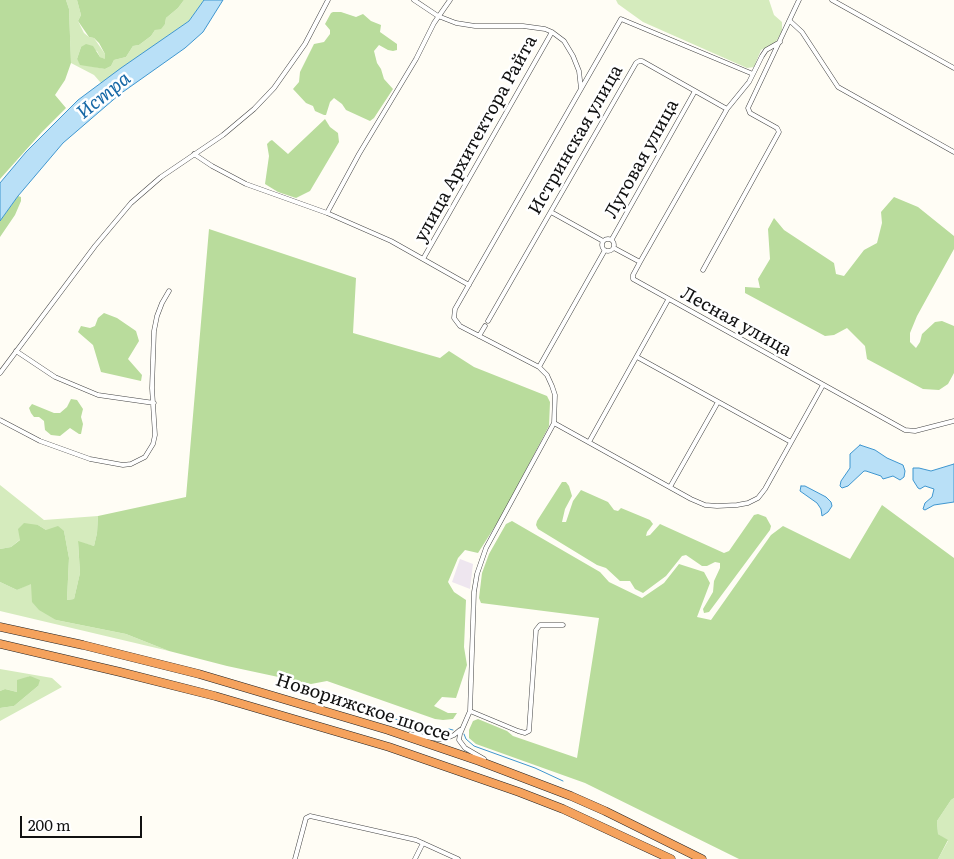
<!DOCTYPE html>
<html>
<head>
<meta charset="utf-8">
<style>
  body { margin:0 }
  #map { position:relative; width:954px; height:859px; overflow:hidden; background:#fffdf5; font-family:Literata,serif }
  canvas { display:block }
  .scale { position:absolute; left:20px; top:816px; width:122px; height:22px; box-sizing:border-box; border:2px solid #111; border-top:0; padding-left:6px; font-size:15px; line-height:18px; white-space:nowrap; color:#111; -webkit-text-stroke:4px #fff; paint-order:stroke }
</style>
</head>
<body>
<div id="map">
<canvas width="954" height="859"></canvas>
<div class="scale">200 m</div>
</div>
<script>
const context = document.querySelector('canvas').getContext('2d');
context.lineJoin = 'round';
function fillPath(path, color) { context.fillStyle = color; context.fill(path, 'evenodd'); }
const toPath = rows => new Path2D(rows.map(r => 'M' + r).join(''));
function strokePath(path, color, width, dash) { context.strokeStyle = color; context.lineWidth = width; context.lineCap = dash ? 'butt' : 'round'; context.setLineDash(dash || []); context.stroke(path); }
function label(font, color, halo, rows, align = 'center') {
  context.font = font + ' Literata,serif'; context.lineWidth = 5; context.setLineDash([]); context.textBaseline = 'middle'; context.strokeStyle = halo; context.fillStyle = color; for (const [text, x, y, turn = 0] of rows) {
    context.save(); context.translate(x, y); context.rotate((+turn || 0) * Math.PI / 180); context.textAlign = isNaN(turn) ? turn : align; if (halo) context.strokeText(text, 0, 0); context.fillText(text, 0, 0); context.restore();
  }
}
fillPath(toPath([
  [460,559,473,564,470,589,452,582]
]), '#eee6ef');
fillPath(toPath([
  [66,0,77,0,81,15,78,21,84,33,89,37,94,38,105,54,106,60,100,57,97,51,81,47,77,59,80,64,105,69,111,66,114,60,126,57,133,46,139,45,151,36,155,30,165,24,166,18,178,8,184,0,204,0,189,21,101,83,94,75,71,63,69,9],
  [616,0,769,0,774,15,782,22,782,31,776,42,761,50,754,67,747,68,643,22,618,4],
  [0,485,44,520,98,516,97,533,94,546,78,542,80,573,74,599,67,600,69,558,64,531,46,530,38,525,11,547,0,549],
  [0,582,17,590,31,583,56,620,126,634,169,651,0,611],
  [0,669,52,678,62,687,0,721,0,708,14,706,38,686,30,676,23,679,17,692,5,689,0,691],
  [954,798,954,859,938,859,948,841,938,834,937,821,951,800]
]), '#d5ebbd');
fillPath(toPath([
  [0,0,66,0,69,9,71,63,65,80,55,95,66,108,42,132,0,179],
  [77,0,184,0,178,8,166,18,165,24,161,29,155,30,151,36,139,45,133,46,126,57,114,60,111,66,105,69,80,65,77,59,81,47,86,44,93,46,100,57,105,59,105,54,99,43,94,38,89,37,78,21,81,15],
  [333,12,341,12,356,17,363,14,371,21,381,25,380,32,397,44,397,50,393,51,388,50,379,45,374,51,377,63,381,69,384,79,393,89,374,118,370,121,346,110,342,104,334,98,330,102,326,115,324,115,315,111,313,106,306,103,293,89,299,82,300,72,314,44,324,42,330,34,330,30,325,24,331,13],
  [325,119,330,127,338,133,339,142,310,191,296,198,278,192,265,184,269,156,267,144,270,141,272,140,288,154],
  [18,196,21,197,21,201,15,215,0,237,0,221],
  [894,197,918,207,954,236,954,249,917,316,910,333,910,342,916,348,920,342,922,334,935,322,942,321,954,326,954,373,948,384,939,390,923,389,867,359,865,346,847,328,834,335,825,336,745,293,745,287,760,288,758,279,770,259,768,229,774,218,784,230,834,263,836,274,844,276,864,250,877,243,882,223,881,212],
  [209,229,356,278,353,333,440,358,449,351,474,367,547,396,550,402,549,426,501,517,478,553,465,550,458,558,448,582,454,592,466,600,464,647,467,665,456,698,442,697,434,706,448,713,457,713,453,719,443,720,435,719,327,681,311,684,227,666,169,651,126,634,56,620,39,610,32,602,31,584,17,590,0,582,0,549,11,547,20,540,18,529,24,523,38,525,46,530,58,526,64,531,69,558,67,600,74,599,80,573,78,541,94,546,97,533,98,516,186,497],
  [104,313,117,318,136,331,139,341,128,359,142,375,141,381,101,372,93,345,78,332,81,326,90,328,95,326,98,318],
  [71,399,77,400,83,409,81,417,83,424,81,434,79,434,70,428,60,436,51,435,45,430,44,421,39,417,34,417,31,413,29,408,32,404,54,413,60,413,67,407],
  [562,482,566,482,569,486,572,496,565,509,562,522,566,522,573,501,581,490,608,502,614,510,618,511,621,508,650,520,653,524,647,532,646,536,650,535,660,524,724,553,729,551,754,515,758,514,766,517,771,526,770,530,709,612,704,613,703,609,713,592,714,581,720,568,720,563,715,562,707,566,702,566,686,555,682,556,666,576,643,593,635,589,630,581,620,581,606,568,597,565,538,529,536,525,537,521],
  [882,505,954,558,954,798,951,800,937,821,938,834,948,840,938,859,739,859,585,783,476,744,469,738,469,730,473,721,478,719,507,731,513,736,577,758,599,618,481,603,479,598,482,573,489,554,506,524,512,521,600,572,609,582,642,598,664,583,679,564,704,572,710,583,697,617,711,620,771,535,783,526,850,559],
  [30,676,40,680,38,686,14,706,0,708,0,691,5,689,17,692,17,680]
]), '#b9dc9c');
const water = toPath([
  [204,0,223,0,203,32,185,48,120,94,63,143,18,196,0,221,0,183,26,152,78,100,121,68,189,21,204,0],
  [860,445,875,450,887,458,903,465,905,471,904,477,900,480,893,476,883,479,881,476,866,471,864,471,848,486,842,488,840,486,841,481,850,468,850,454,860,445],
  [954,464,954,502,934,505,925,510,923,509,925,503,932,497,934,489,925,486,920,489,918,488,913,480,913,468,919,468,931,471,954,464],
  [801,486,805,486,826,497,831,502,832,506,828,512,822,516,821,509,817,503,800,491,801,486]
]);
fillPath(water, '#b9e0f7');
strokePath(water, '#3f96cf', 1);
strokePath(toPath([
  [384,715,418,727],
  [427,730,440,733,449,729,453,730],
  [464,734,466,739,474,746,535,768,563,781]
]), '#3f96cf', 1);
const minor = toPath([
  [414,0,438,16,456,23,475,26,523,26,545,29,552,32,564,41,573,56,579,71,581,89],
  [832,0,954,68],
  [790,21,802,32,838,87,954,152],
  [780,42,766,50,762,56,749,82,727,109,640,262,633,275,633,279,905,430,915,431,954,421],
  [194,154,212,166,246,184,327,213,391,241,469,285],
  [551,212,603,241],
  [327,213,359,154,416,59,434,23,450,0],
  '602 245a6 6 0 1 1 12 0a6 6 0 1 1-12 0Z',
  [612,239,695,91],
  [614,248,640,262],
  [423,259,552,32],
  [703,270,779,132,777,128,750,113,748,108,799,0],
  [488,321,636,63,639,61,642,61,727,109],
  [479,336,485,326],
  [16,351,55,377,98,395,154,403],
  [637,357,791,442],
  [539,367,605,250],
  [0,373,95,246,131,203,161,177,223,135,254,109,274,88,305,44,328,0],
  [0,420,40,441,90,459,123,465,131,464,145,457,153,444,155,435,152,388,154,331,157,316,162,303,169,291],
  [554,423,691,499,705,505,717,506,737,505,748,503,758,498,765,489,823,385],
  [589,442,668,300],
  [670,487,718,402],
  [470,711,518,731,525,733,529,731,536,630,540,625,563,625],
  [410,734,437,739,445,739,454,735,460,730],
  [484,759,465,748,459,740,460,734,470,711,474,592,477,574,486,548,554,423,555,395,552,386,547,375,539,367,460,326,454,318,455,309,621,19,753,74],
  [295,859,306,818,310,816,416,840,458,859],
  [415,859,423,843]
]);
const motorway = toPath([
  [0,627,83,645,199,674,388,730,479,761,571,796,605,811,702,859],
  [0,644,120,672,215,696,389,747,519,792,563,809,671,859]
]);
strokePath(minor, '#444', 5);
strokePath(motorway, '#222', 9);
strokePath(minor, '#fff', 4);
strokePath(motorway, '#f5a25d', 8);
label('18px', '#111', '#fff', [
  ["улица Архитектора Райта",476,139,-61],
  ["Истринская улица",576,140,-60],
  ["Луговая улица",642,159,-61],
  ["Лесная улица",736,322,29],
  ["Новорижское шоссе",363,708,18]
]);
label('italic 19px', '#1768a6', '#fff', [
  ["Истра",104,96,-39]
]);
</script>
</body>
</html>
